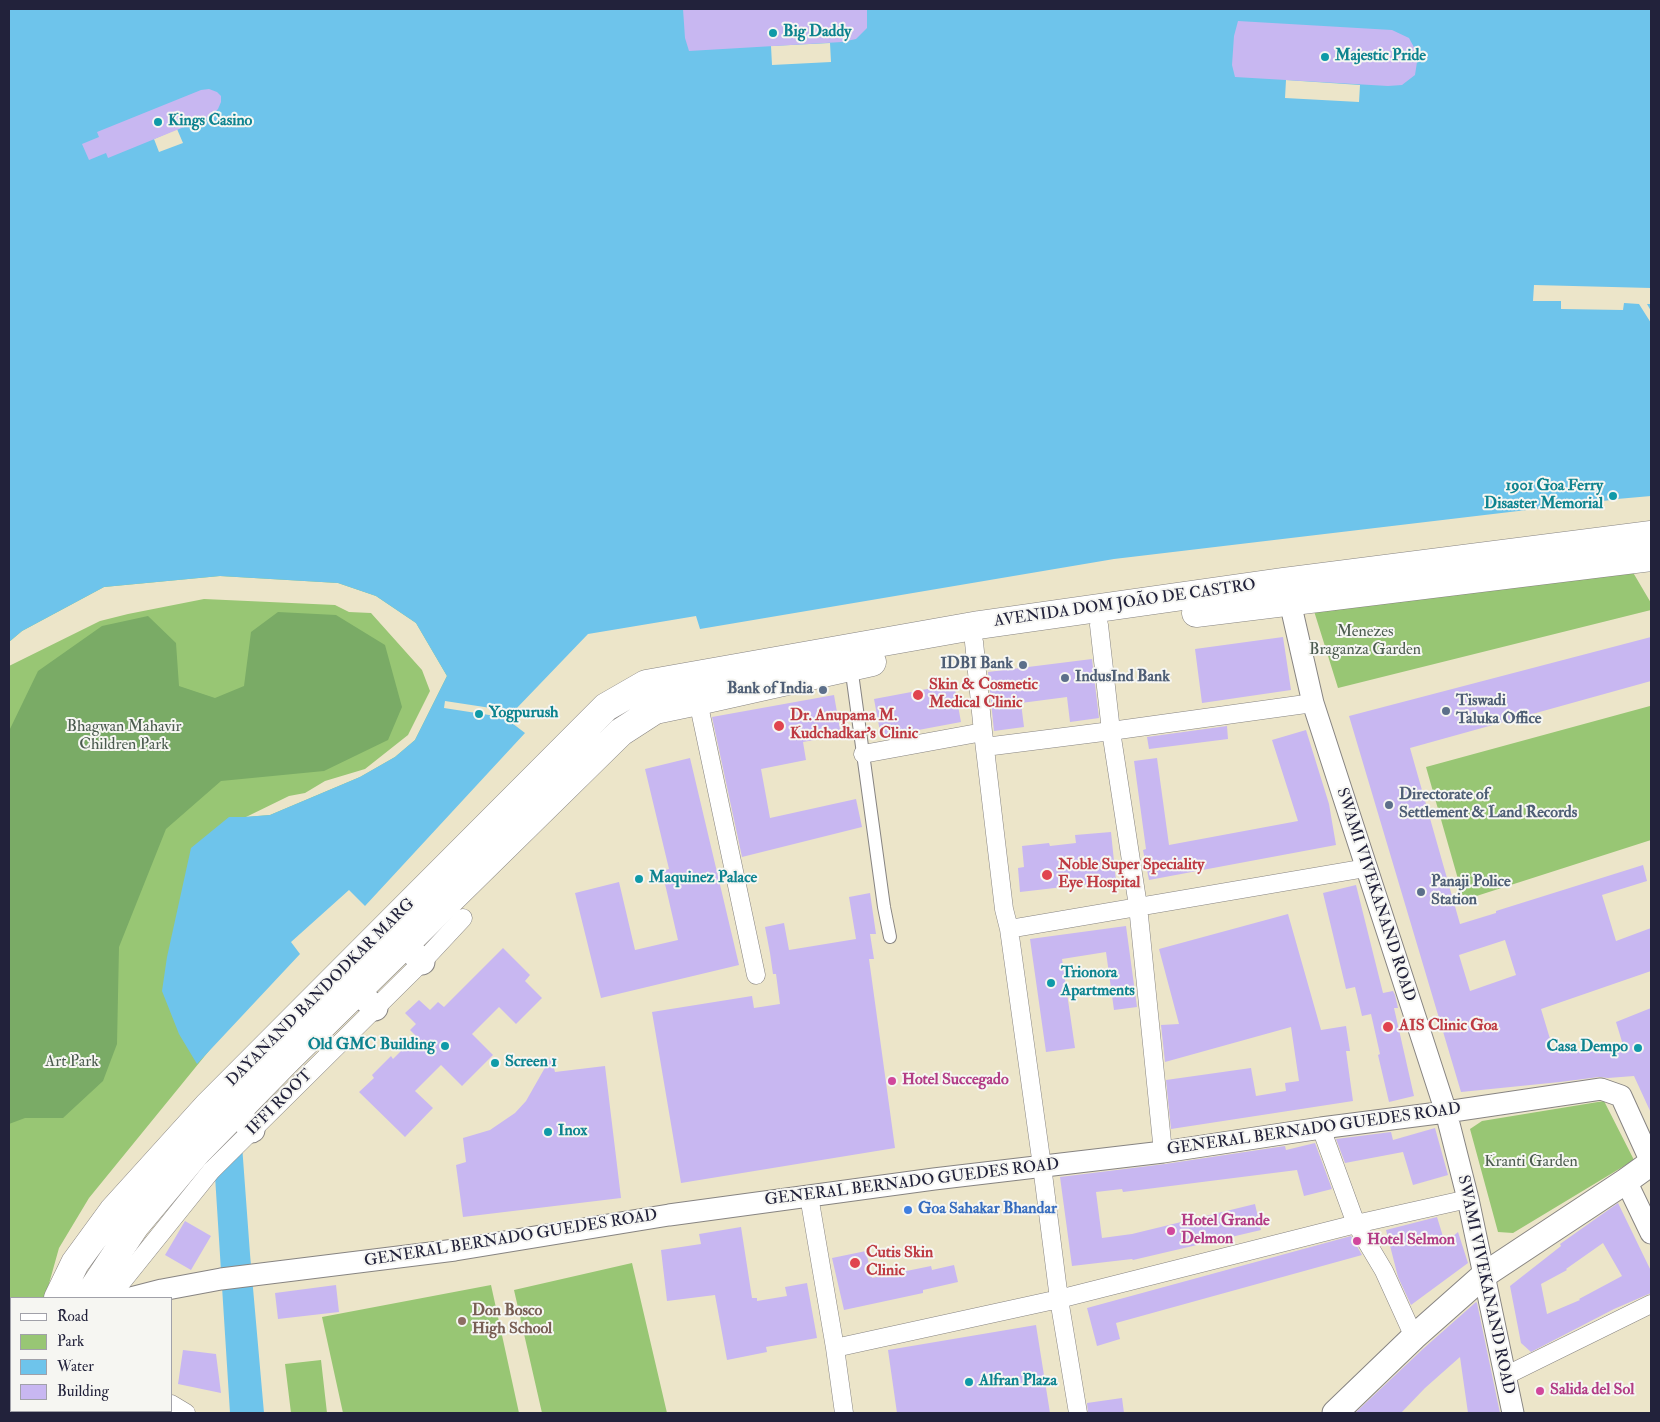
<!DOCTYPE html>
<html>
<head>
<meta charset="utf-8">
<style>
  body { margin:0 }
  #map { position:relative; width:1660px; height:1422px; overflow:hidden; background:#ece5c9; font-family:"IM FELL Double Pica",serif }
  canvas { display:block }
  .frame { position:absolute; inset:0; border:10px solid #22223b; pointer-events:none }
  .legend { position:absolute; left:10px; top:1297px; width:162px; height:115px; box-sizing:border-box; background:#f6f6f2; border:1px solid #a1a1a9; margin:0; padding:6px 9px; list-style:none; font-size:15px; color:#22223b }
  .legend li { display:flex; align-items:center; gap:10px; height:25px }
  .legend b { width:25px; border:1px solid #a1a1a9 }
</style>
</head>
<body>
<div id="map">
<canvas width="1660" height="1422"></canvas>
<div class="frame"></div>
<ul class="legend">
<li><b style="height:6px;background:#fff"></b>Road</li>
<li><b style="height:14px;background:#98c674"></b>Park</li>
<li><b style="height:14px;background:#6ec4eb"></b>Water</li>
<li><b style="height:14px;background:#c8b7f1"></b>Building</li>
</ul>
</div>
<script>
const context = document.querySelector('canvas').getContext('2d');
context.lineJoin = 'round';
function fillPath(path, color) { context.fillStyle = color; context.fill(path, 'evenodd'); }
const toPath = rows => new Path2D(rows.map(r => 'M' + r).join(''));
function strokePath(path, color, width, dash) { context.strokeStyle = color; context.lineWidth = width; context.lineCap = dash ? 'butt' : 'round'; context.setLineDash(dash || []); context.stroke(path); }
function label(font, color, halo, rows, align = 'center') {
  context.font = font + ' "IM FELL Double Pica",serif'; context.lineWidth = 4; context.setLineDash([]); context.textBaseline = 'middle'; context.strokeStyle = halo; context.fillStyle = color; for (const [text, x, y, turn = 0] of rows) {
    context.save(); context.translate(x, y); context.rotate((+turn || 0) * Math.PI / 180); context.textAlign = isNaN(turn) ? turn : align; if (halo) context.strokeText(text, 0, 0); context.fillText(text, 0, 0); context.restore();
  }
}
fillPath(toPath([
  [631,456,208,1052,89,1198,59,1248,45,1298,11,1298,11,1411,13,1411,12,1413,9,1413,9,666,100,621,128,614,204,599,335,605,349,612,371,613,422,670,430,691,408,735,365,769,325,781,305,793,289,796,246,817,270,815,360,777,395,757,415,740,447,676,416,623,376,596,338,583,220,576,104,587,22,631,9,642,9,580],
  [1631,569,1651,603,1651,610,1338,688,1314,611],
  [1650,706,1651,709,1651,840,1464,900,1426,767],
  [1604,1101,1634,1160,1513,1233,1498,1232,1470,1129,1482,1121],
  [632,1263,667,1413,542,1413,514,1290],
  [491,1285,519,1413,343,1413,322,1317],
  [321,1360,327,1413,291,1413,285,1364]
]), '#98c674');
fillPath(toPath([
  [278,612,336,615,385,645,402,707,388,740,324,771,221,781,166,829,119,947,117,1044,103,1081,63,1118,25,1118,9,1124,9,731,38,671,102,626,148,616,176,643,179,686,215,698,244,686,251,632]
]), '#7aab66');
fillPath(toPath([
  [9,9,1651,9,1651,496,1617,499,1616,493,1611,493,1611,500,1114,559,700,629,696,616,588,634,514,711,512,723,525,733,365,906,349,890,291,942,300,954,197,1064,179,1034,162,991,167,957,191,848,229,817,244,817,270,815,360,777,395,757,415,740,447,676,416,623,376,596,338,583,220,576,104,587,22,631,9,642],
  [242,1145,250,1254,264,1413,230,1413,215,1176]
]), '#6ec4eb');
fillPath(toPath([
  [830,43,831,62,772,65,771,46],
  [1286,80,1360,85,1359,102,1285,98],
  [177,129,183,143,159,152,154,139],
  [1534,285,1651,288,1651,304,1647,304,1651,311,1651,323,1639,304,1624,303,1623,310,1561,309,1561,301,1533,301],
  [445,701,517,712,515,719,444,708]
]), '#ece5c9');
fillPath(toPath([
  [683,9,867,9,867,28,856,39,842,42,689,51,685,38],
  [1238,21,1392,30,1409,38,1416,51,1417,62,1415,75,1402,85,1388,86,1235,77,1232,65,1234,36],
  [209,89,217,92,221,96,221,102,218,109,211,116,108,158,106,153,89,160,82,144,99,137,97,132,201,90],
  [1283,637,1291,690,1202,703,1195,649],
  [1651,637,1651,681,1410,748,1460,924,1496,913,1496,911,1643,865,1647,881,1602,895,1616,941,1651,928,1651,971,1541,1009,1554,1052,1623,1045,1616,1022,1651,1008,1651,1113,1634,1076,1608,1078,1599,1077,1560,1082,1461,1092,1349,716],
  [1505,940,1516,975,1470,991,1459,955],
  [1092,659,1099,718,1070,722,1067,697,1021,703,1024,727,994,731,988,672],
  [954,684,961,722,881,737,874,699],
  [834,695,841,735,803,742,806,760,761,769,770,818,856,799,862,827,742,857,712,717],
  [1227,726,1228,739,1149,749,1147,737],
  [1306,730,1329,804,1336,845,1149,880,1143,850,1146,849,1134,761,1157,758,1169,845,1298,821,1272,740],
  [690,758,739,965,601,998,575,893,619,882,635,950,678,940,662,871,669,869,645,769],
  [1111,832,1116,881,1020,892,1018,868,1024,867,1022,846,1049,843,1050,846,1076,843,1075,835],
  [1356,885,1383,993,1393,991,1395,995,1398,1008,1394,1008,1414,1096,1389,1102,1378,1055,1380,1054,1371,1014,1362,1016,1355,987,1346,989,1323,893],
  [870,893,876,934,870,934,874,959,869,959,895,1148,681,1183,652,1012,752,996,754,1008,780,1004,776,974,773,974,770,953,765,927,784,923,789,950,856,939,849,897],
  [1288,914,1321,1030,1346,1026,1350,1051,1346,1051,1353,1101,1171,1129,1166,1080,1251,1068,1256,1096,1286,1091,1285,1083,1299,1081,1291,1027,1165,1062,1161,1025,1179,1024,1159,949],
  [1126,926,1137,1007,1114,1010,1106,952,1062,959,1075,1048,1046,1052,1030,939],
  [503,948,530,975,525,981,542,998,516,1024,499,1007,472,1034,493,1055,462,1086,441,1065,415,1091,433,1108,405,1137,359,1092,374,1078,372,1075,391,1056,393,1059,416,1036,410,1030,416,1024,405,1013,419,1000,430,1010,438,1002,444,1007],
  [551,1057,555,1072,605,1066,621,1198,463,1217,456,1165,466,1162,463,1138,490,1130,515,1113,526,1101],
  [1435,1128,1448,1175,1413,1185,1403,1152,1345,1163,1336,1139,1391,1132,1393,1140],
  [1315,1143,1332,1189,1304,1196,1297,1170,1123,1192,1122,1189,1096,1192,1102,1238,1132,1234,1255,1204,1261,1230,1133,1260,1132,1259,1072,1266,1060,1177,1165,1164,1285,1146,1286,1150],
  [1618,1203,1651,1271,1651,1293,1614,1309,1531,1352,1521,1343,1510,1286,1561,1246,1560,1244],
  [1603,1243,1622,1276,1579,1299,1580,1300,1547,1314,1541,1284,1567,1270,1566,1269],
  [1437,1217,1445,1243,1458,1232,1468,1263,1411,1305,1398,1277,1386,1230],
  [185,1221,211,1236,191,1270,165,1255],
  [741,1227,752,1298,757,1298,757,1301,787,1296,785,1287,807,1283,817,1338,766,1347,767,1352,727,1360,715,1295,667,1301,661,1250,701,1244,699,1234],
  [1351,1236,1362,1255,1116,1323,1120,1339,1097,1346,1087,1308],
  [866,1251,872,1278,931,1266,932,1270,954,1265,958,1282,923,1290,923,1293,844,1310,832,1258],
  [336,1285,339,1312,278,1319,275,1293],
  [1476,1302,1477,1303,1500,1413,1468,1413,1460,1357,1425,1388,1401,1413,1355,1413,1424,1348],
  [1036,1325,1050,1413,897,1413,888,1350],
  [183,1350,216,1354,221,1393,178,1384],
  [1122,1398,1124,1413,1088,1413,1087,1403]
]), '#c8b7f1');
const pedestrian = toPath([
  [851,666,884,907,890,937]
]);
const minor = toPath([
  [1099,625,1111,731,1138,906,1163,1152],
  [974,642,983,732,1004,909,1009,929,1042,1166,1059,1299,1078,1413],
  [698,701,756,975],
  [985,747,1111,731,1313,703],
  [863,754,983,732],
  [1009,929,1366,868],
  [1321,1128,1356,1224,1384,1271,1414,1337],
  [809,1196,835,1348,844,1413],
  [109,1298,211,1171,422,962,463,918],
  [835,1348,1059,1299,1356,1224,1468,1199],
  [1505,1376,1651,1304],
  [171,1404,186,1413],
  [82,1413,82,1411]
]);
const tertiary = toPath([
  [1284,588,1290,602,1313,703,1446,1112,1468,1199,1513,1413],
  [1626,1181,1651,1233],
  [131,1298,162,1290,221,1279,455,1250,669,1215,934,1179,1163,1152,1321,1128,1446,1112,1601,1089,1621,1096,1651,1162]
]);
const secondary = toPath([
  [405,944,422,962],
  [357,991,375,1008],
  [237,1112,252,1130],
  [1335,1413,1414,1337,1484,1275,1626,1181,1651,1163]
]);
const primary = toPath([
  [1196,613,1651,557],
  [58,1298,75,1263,113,1211,208,1106,606,707,646,684,979,625,1282,582,1651,535],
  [87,1298,135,1226,197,1152,287,1060,621,732,655,710,698,701,872,662],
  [27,1413,27,1411],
  [52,1413,53,1411]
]);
strokePath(pedestrian, '#878482', 14);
strokePath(minor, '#878482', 19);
strokePath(tertiary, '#878482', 23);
strokePath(secondary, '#878482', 27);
strokePath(primary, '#878482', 29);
strokePath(pedestrian, '#fff', 12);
strokePath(minor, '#fff', 18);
strokePath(tertiary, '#fff', 21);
strokePath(secondary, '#fff', 25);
strokePath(primary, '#fff', 28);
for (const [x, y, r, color] of [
  [773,33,5,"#0f9aa8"],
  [1325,57,5,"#0f9aa8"],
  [158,122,5,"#0f9aa8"],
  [1613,496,5,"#0f9aa8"],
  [1023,665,5,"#5c6f8a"],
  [1065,678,5,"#5c6f8a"],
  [823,690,5,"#5c6f8a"],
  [918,695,6,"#e0444e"],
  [1446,711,5,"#5c6f8a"],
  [479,714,5,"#0f9aa8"],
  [779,726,6,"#e0444e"],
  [1389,805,5,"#5c6f8a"],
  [1047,875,6,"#e0444e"],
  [639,879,5,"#0f9aa8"],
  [1421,892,5,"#5c6f8a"],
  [1051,983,5,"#0f9aa8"],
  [1388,1027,6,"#e0444e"],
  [445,1046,5,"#0f9aa8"],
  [1638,1048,5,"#0f9aa8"],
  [495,1063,5,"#0f9aa8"],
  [892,1081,5,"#d1479c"],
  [548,1132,5,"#0f9aa8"],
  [908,1210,5,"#3f7fe0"],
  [1171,1231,5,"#d1479c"],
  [1357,1241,5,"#d1479c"],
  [855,1263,6,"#e0444e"],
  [462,1321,5,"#8d6e63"],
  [969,1382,5,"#0f9aa8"],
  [1540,1391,5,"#d1479c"]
]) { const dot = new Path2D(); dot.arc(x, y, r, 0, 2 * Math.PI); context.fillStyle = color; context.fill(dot); strokePath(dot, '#f6f6f2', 2); }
label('bold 16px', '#0d838f', '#f6f6f2', [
  ["Big Daddy",783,33],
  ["Majestic Pride",1335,57],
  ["Kings Casino",168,122],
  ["1901 Goa Ferry",1603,487,"right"],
  ["Disaster Memorial",1603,505,"right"],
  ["Yogpurush",489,714],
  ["Maquinez Palace",649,879],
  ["Trionora",1061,974],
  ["Apartments",1061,992],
  ["Old GMC Building",435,1046,"right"],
  ["Casa Dempo",1628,1048,"right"],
  ["Screen 1",505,1063],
  ["Inox",558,1132],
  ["Alfran Plaza",979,1382]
], 'left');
label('16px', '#22223b', '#f6f6f2', [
  ["AVENIDA DOM JOÃO DE CASTRO",1125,604,-8],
  ["SWAMI VIVEKANAND ROAD",1375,895,72],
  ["DAYANAND BANDODKAR MARG",321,993,-45],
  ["IFFI ROOT",280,1103,-45],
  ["GENERAL BERNADO GUEDES ROAD",1314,1130,-8],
  ["GENERAL BERNADO GUEDES ROAD",912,1183,-7],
  ["GENERAL BERNADO GUEDES ROAD",511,1239,-9],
  ["SWAMI VIVEKANAND ROAD",1485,1285,78]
]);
label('16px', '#4b5b4f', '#f6f6f2', [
  ["Menezes",1365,633],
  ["Braganza Garden",1365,651],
  ["Bhagwan Mahavir",124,728],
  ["Children Park",124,746],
  ["Art Park",72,1063],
  ["Kranti Garden",1531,1163]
]);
label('bold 16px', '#4e5e75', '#f6f6f2', [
  ["IDBI Bank",1013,665,"right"],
  ["IndusInd Bank",1075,678],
  ["Bank of India",813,690,"right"],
  ["Tiswadi",1456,702],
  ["Taluka Office",1456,720],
  ["Directorate of",1399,796],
  ["Settlement & Land Records",1399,814],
  ["Panaji Police",1431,883],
  ["Station",1431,901]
], 'left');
label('bold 16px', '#be3a42', '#f6f6f2', [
  ["Skin & Cosmetic",929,686],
  ["Medical Clinic",929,704],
  ["Dr. Anupama M.",790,717],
  ["Kudchadkar's Clinic",790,735],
  ["Noble Super Speciality",1058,866],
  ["Eye Hospital",1058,884],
  ["AIS Clinic Goa",1399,1027],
  ["Cutis Skin",866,1254],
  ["Clinic",866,1272]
], 'left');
label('bold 16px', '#b23c85', '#f6f6f2', [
  ["Hotel Succegado",902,1081],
  ["Hotel Grande",1181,1222],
  ["Delmon",1181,1240],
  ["Hotel Selmon",1367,1241],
  ["Salida del Sol",1550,1391]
], 'left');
label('bold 16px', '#366cbe', '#f6f6f2', [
  ["Goa Sahakar Bhandar",918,1210]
], 'left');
label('bold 16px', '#785e54', '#f6f6f2', [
  ["Don Bosco",472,1312],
  ["High School",472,1330]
], 'left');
</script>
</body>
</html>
